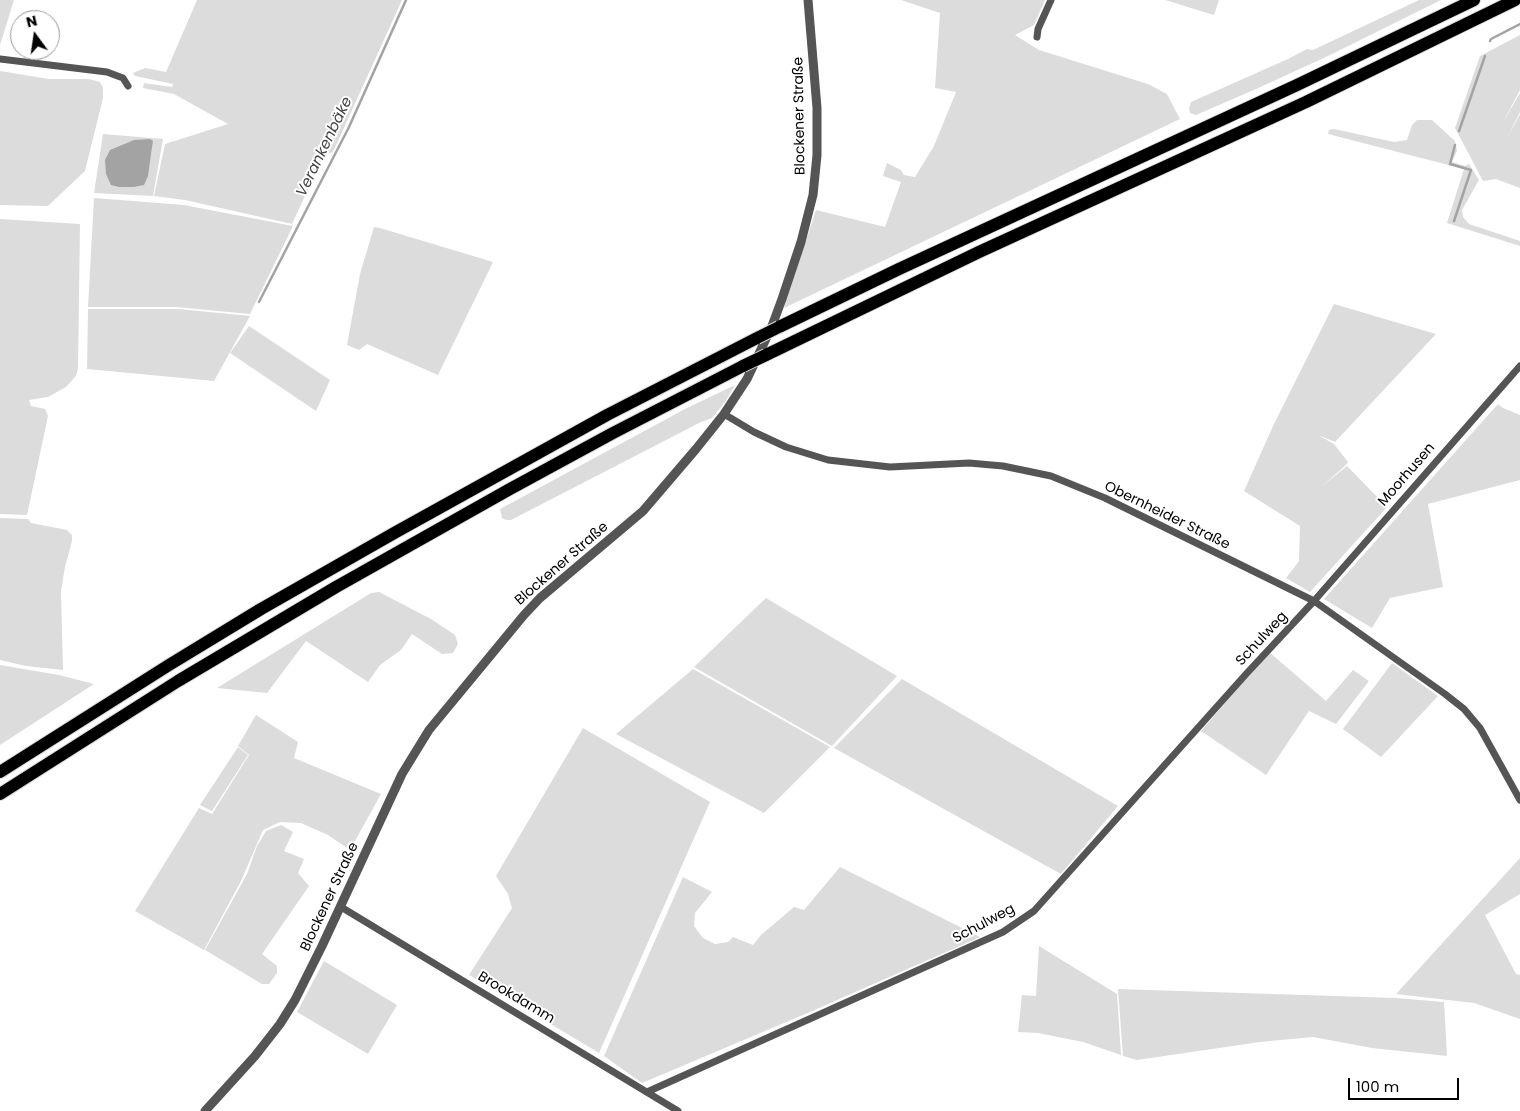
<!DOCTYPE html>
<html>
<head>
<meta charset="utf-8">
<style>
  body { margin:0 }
  #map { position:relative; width:1520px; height:1111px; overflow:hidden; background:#fff; font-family:Poppins,sans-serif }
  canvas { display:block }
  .north { position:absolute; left:10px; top:10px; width:50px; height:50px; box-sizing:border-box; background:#fff; border:1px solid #999; border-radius:50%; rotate:346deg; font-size:14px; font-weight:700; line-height:20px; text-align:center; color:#000 }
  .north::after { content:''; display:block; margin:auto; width:18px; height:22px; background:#000; clip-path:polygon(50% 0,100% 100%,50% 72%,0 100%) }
  .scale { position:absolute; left:1348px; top:1078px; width:111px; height:22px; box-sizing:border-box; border:2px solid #000; border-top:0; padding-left:6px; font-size:15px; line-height:18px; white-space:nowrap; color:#000; -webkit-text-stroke:4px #fff; paint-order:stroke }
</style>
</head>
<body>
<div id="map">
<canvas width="1520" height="1111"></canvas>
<div class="north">N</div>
<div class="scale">100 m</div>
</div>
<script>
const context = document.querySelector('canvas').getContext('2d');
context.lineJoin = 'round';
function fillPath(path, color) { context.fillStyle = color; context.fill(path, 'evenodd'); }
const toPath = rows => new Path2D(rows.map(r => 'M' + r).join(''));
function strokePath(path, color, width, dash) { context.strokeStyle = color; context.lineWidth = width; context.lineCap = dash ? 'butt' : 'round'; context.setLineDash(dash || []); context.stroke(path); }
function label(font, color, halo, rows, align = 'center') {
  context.font = font + ' Poppins,sans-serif'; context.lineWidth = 4; context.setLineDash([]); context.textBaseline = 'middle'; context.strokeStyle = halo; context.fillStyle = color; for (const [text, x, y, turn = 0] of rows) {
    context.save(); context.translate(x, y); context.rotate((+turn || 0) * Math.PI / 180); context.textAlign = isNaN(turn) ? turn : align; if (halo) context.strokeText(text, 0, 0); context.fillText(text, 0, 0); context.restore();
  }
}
fillPath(toPath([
  [0,0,14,0,0,45],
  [197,0,402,0,333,152,324,155,292,224,185,200,154,196,165,144,228,124,174,94,143,88,144,83,172,87,173,84,135,76,133,73,145,68,166,72],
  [901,0,1045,0,1034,25,1015,35,1039,50,1148,84,1167,94,1180,119,784,308,816,210,885,227,901,182,883,176,887,163,901,170,904,175,915,177,934,146,956,92,935,88,940,13],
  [1165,0,1219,0,1214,15],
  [1419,0,1441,0,1328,56,1256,89,1196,115,1190,113,1189,108,1191,102,1288,59,1307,49,1313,50],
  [1520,35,1520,90,1503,122,1520,93,1520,112,1506,140,1520,114,1520,188,1496,179,1483,181,1455,128,1480,56],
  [0,71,49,79,89,79,100,82,103,88,103,98,85,171,48,206,0,205],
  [1417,120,1432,120,1455,141,1457,151,1452,162,1465,166,1469,164,1479,180,1462,210,1463,217,1469,224,1520,241,1520,246,1447,223,1464,169,1328,134,1329,130,1334,129,1394,142,1407,140,1412,125],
  [103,134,163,139,153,196,94,193],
  [94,198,184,205,293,226,250,314,175,307,88,307],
  [0,219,80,224,78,368,76,376,66,387,48,397,29,400,31,406,45,409,48,416,27,515,0,514],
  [374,227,380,228,493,262,438,375,367,344,359,350,347,345,360,274],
  [1334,304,1436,334,1335,442,1318,435,1334,444,1348,462,1346,465,1321,487,1347,466,1387,507,1310,592,1286,578,1299,561,1300,526,1244,491,1273,426],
  [88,309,179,309,250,316,214,381,87,369],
  [249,326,330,380,316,411,230,353],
  [735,385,725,402,712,418,701,422,511,520,506,520,502,518,500,509,685,409],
  [1498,404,1503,408,1520,415,1520,480,1428,504,1443,587,1390,598,1372,628,1324,599],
  [0,518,28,519,31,523,67,530,72,535,72,541,65,567,61,591,63,670,26,666,0,660],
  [379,592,431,619,455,635,458,644,453,653,442,654,412,634,401,650,380,665,368,682,306,641,267,693,217,688,371,593],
  [766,598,897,676,832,746,694,667],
  [1269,652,1326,701,1353,670,1369,681,1336,724,1309,711,1266,775,1201,731],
  [1392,663,1438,696,1381,757,1343,729],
  [0,665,59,675,94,684,0,745],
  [693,669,830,747,764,813,616,734],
  [902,679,1118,806,1061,874,834,748],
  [256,715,298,742,294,758,381,794,350,850,328,835,301,823,280,822,263,830,241,881,204,950,135,911,199,808,212,814,249,755,238,746],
  [583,728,710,802,599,1053,469,975,512,908,508,894,496,876],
  [238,747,248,755,212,811,200,805],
  [281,825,293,832,284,851,304,859,298,873,309,886,262,954,277,966,277,973,269,984,262,984,205,950,247,874,257,846,266,831],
  [1520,858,1520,894,1485,915,1516,974,1520,975,1520,1019,1474,1003,1396,994],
  [840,867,980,937,810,1012,642,1083,604,1056,683,877,712,892,695,913,694,926,703,938,715,944,728,942,733,937,753,945,761,935,794,907,804,910],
  [1039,946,1117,994,1121,1055,1083,1042,1038,1033,1018,1032,1022,995,1036,996],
  [324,961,397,1005,368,1054,297,1012],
  [1118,989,1396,998,1444,1002,1447,1056,1372,1048,1313,1037,1260,1042,1137,1060,1123,1056]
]), '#dcdcdc');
fillPath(toPath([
  [150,139,153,141,152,147,148,176,144,185,134,187,119,187,111,185,106,174,105,160,110,150,134,140]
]), '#a3a3a3');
strokePath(toPath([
  [1490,41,1491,39,1520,24],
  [1459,131,1485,56],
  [1454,221,1471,170,1450,164,1455,145],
  [259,302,349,127,406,0]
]), '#a3a3a3', 2.5);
const motorway = toPath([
  [779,327,899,269,1297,85,1474,0],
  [766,355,979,252,1306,102,1515,0],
  [0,772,169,665,261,609,396,532,607,415,757,338],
  [0,794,178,681,336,587,510,489,613,433,743,366]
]);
strokePath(motorway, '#dbdbdb', 14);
strokePath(toPath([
  [1037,37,1038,29,1051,0],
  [0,59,107,72,123,78,128,86],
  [724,414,754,432,786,447,828,460,890,467,969,463,1003,466,1051,476,1105,498,1314,601,1445,694,1464,709,1480,728,1520,800],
  [341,907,678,1111],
  [647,1092,1003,932,1034,911,1247,673,1314,601,1520,366]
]), '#555', 7);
strokePath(toPath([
  [205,1111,255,1056,280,1024,295,1000,322,946,402,774,429,730,524,615,540,598,643,511,696,449,724,414,747,379,772,326,782,299,801,242,813,195,817,155,817,108,808,0]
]), '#555', 9);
strokePath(motorway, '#000', 12);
const motorwayBridge = toPath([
  [757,338,779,327],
  [743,366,766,355]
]);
strokePath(motorwayBridge, '#dbdbdb', 14, []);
strokePath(motorwayBridge, '#000', 12);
label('14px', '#000', '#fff', [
  ["Blockener Straße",800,116,-91],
  ["Moorhusen",1407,475,-49],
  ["Obernheider Straße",1167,516,26],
  ["Blockener Straße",562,564,-41],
  ["Schulweg",1262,639,-47],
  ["Blockener Straße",330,897,-65],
  ["Schulweg",984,924,-28],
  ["Brookdamm",516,998,31]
]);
label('italic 15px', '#444', '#fff', [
  ["Verankenbäke",325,147,-64]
]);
</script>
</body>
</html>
